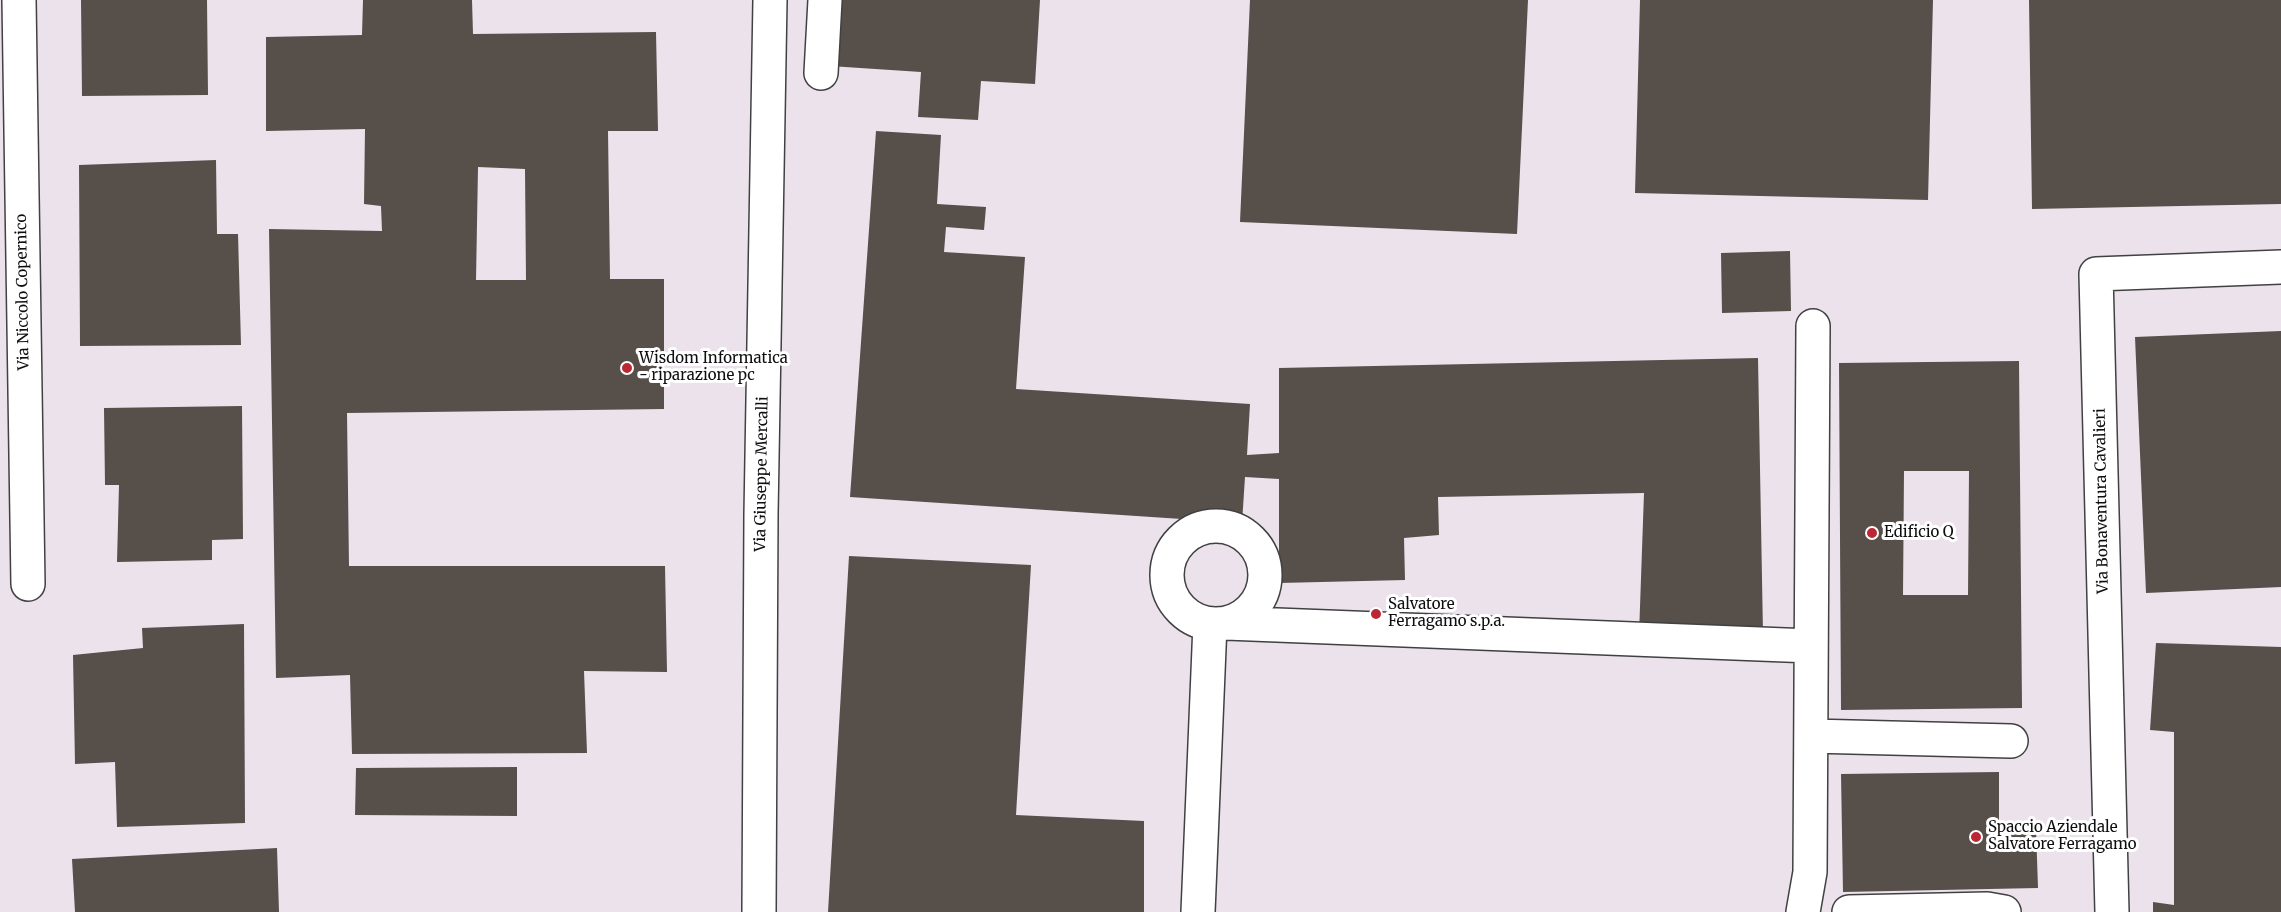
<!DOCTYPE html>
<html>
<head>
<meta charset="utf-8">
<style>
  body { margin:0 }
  canvas { display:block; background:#fffbef }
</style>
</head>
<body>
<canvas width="2281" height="912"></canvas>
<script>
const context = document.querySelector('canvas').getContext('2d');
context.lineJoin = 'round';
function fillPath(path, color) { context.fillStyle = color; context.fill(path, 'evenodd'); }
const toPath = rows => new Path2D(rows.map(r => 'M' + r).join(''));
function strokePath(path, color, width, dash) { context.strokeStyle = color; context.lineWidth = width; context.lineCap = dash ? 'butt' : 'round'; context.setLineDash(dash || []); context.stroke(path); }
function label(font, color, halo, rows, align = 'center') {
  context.font = font + ' Merriweather,serif'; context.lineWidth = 6; context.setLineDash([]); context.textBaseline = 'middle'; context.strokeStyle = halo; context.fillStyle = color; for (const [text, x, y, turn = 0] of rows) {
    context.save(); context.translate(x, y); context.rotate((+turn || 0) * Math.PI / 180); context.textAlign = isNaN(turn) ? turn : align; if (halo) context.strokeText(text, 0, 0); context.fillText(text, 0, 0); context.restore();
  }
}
fillPath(toPath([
  [0,0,2281,0,2281,912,0,912]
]), '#ebe2ec');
fillPath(toPath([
  [81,0,207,0,208,95,82,96],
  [363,0,472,0,473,34,656,32,658,131,608,131,610,279,664,279,664,409,347,413,349,566,665,566,667,672,584,671,587,753,352,754,350,675,276,678,269,229,382,231,381,206,364,204,365,129,266,131,266,37,362,35],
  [478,167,525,169,526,280,476,280],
  [834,0,1040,0,1035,84,981,81,978,120,918,117,921,72,830,66],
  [1250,0,1528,0,1517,234,1240,222],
  [1640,0,1933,0,1928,200,1635,193],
  [2029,0,2281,0,2281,204,2032,209],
  [876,131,941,135,937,204,986,207,984,230,946,227,944,252,1025,257,1016,389,1250,404,1247,455,1279,453,1279,368,1758,358,1763,634,1639,635,1644,493,1438,497,1439,535,1404,538,1405,580,1279,583,1279,479,1245,477,1242,523,850,497],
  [216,160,217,234,238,234,241,345,80,346,79,165],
  [1790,251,1791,311,1722,313,1721,253],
  [2281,331,2281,587,2146,593,2135,337],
  [2019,361,2022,708,1841,710,1839,363],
  [1904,471,1969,471,1968,595,1903,595],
  [242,406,243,539,212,540,212,560,117,562,119,485,105,485,104,408],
  [849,556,1031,565,1016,815,1144,821,1144,912,828,912],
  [244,624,245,823,117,827,115,762,75,764,73,655,143,648,142,628],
  [2156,643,2281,647,2281,912,2153,912,2153,902,2174,905,2174,732,2150,730],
  [517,767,517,816,355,815,356,768],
  [1999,772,1999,830,2036,829,2038,888,1843,892,1841,774],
  [277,848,279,912,75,912,72,859]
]), '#564f4a');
const minor = toPath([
  [19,0,28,584],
  [821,73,825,0],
  '1167 575a49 49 0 1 1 98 0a49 49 0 1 1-98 0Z',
  [1226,623,1811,646],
  [1811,736,2011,741],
  [759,912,761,514,770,0],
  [1198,912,1210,624],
  [1803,912,1810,872,1813,326],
  [1849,912,1987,909,2004,912],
  [2112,912,2096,274,2281,267]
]);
strokePath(minor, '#414141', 36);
strokePath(minor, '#fff', 33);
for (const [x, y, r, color] of [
  [627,368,6,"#bb2833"],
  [1872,533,6,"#bb2833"],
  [1376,614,6,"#bb2833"],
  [1976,837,6,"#bb2833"]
]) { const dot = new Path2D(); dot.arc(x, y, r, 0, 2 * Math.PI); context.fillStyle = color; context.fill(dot); strokePath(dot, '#fff', 2); }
label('15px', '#0e0e0e', '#fff', [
  ["Via Niccolo Copernico",23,292,-91],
  ["Via Giuseppe Mercalli",762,474,-89],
  ["Via Bonaventura Cavalieri",2102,501,-91]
]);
label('15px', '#0e0e0e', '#fff', [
  ["Wisdom Informatica",639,359],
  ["- riparazione pc",639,376],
  ["Edificio Q",1884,533],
  ["Salvatore",1388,605],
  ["Ferragamo s.p.a.",1388,622],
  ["Spaccio Aziendale",1988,828],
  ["Salvatore Ferragamo",1988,845]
], 'left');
</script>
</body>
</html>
